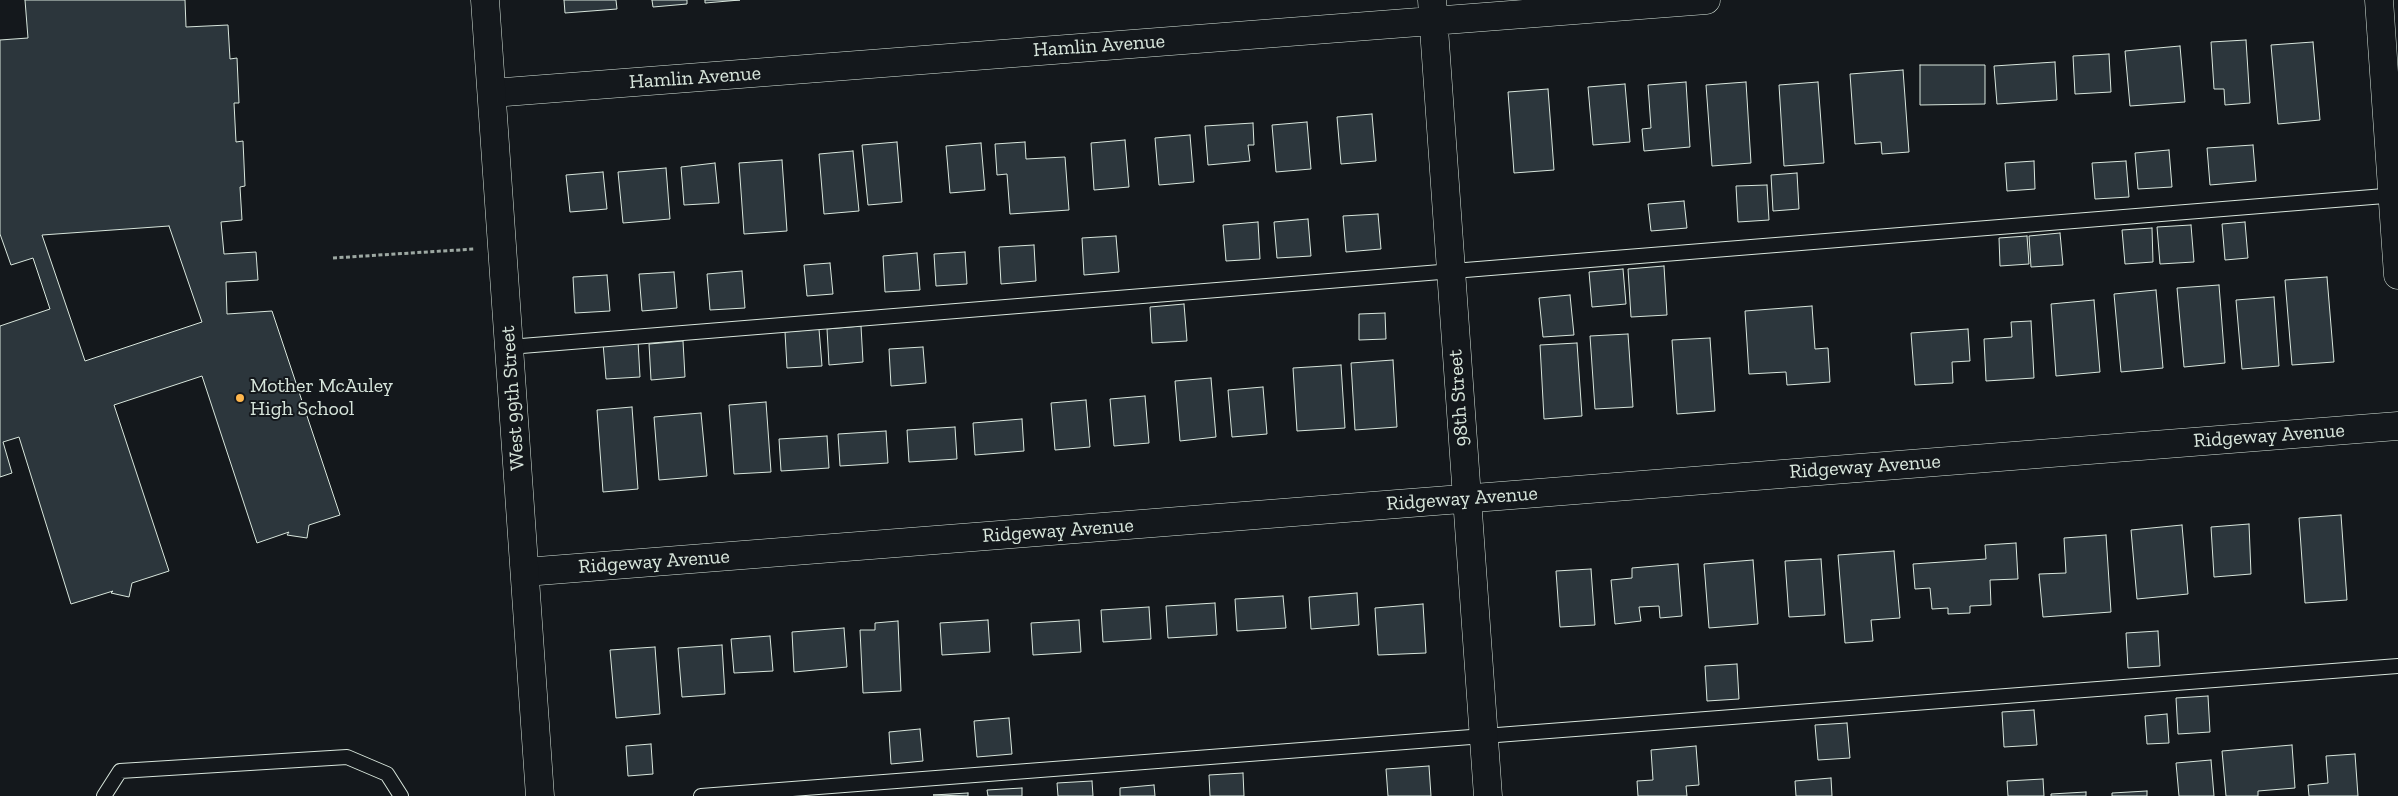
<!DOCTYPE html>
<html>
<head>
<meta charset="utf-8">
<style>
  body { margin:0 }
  canvas { display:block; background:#14181c }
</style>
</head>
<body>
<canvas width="2398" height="796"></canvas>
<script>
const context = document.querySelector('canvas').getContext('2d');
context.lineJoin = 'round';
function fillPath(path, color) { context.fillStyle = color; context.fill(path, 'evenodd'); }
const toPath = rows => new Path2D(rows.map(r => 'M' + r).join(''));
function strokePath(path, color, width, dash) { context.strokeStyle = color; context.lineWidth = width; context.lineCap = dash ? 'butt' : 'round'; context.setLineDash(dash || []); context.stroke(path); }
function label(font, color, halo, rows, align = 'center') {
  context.font = font + ' "Zilla Slab",serif'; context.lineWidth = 4; context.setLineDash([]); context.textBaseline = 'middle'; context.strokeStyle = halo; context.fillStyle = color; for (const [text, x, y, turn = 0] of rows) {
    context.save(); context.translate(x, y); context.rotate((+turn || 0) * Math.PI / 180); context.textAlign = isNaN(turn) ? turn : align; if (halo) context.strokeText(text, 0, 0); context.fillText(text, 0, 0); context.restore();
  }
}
const building = toPath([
  [25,0,185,0,186,27,228,25,230,59,237,58,239,103,234,103,236,142,243,141,245,186,240,187,242,220,221,222,224,254,256,252,258,280,226,282,227,314,272,311,340,515,309,525,307,538,287,535,289,532,257,543,202,376,114,405,169,571,132,583,129,597,111,593,113,591,71,604,19,437,3,442,12,473,0,477,0,326,50,309,33,258,11,265,0,234,0,40,28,38,25,0],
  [169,226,202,322,85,361,42,235,169,226],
  [564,0,616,0,617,9,565,13,564,0],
  [652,0,687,0,687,4,653,7,652,0],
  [705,0,740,0,705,3,705,0],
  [2246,40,2250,103,2225,105,2224,89,2214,89,2211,42,2246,40],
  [2313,42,2320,120,2278,124,2271,45,2313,42],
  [2180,46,2185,102,2130,106,2125,51,2180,46],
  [2109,54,2111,92,2075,94,2073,56,2109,54],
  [2055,62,2057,100,1997,104,1994,66,2055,62],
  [1920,65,1985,65,1985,104,1920,105,1920,65],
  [1903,70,1909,152,1882,154,1881,142,1855,144,1850,74,1903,70],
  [1686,82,1690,147,1644,151,1642,129,1651,128,1648,85,1686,82],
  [1746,82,1751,163,1712,166,1706,85,1746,82],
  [1818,82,1824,163,1784,166,1779,85,1818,82],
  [1625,84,1630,142,1593,145,1588,87,1625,84],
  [1548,89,1554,170,1514,173,1508,92,1548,89],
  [1372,114,1376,161,1341,164,1337,117,1372,114],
  [1307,122,1311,169,1276,172,1272,125,1307,122],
  [1253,123,1254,145,1248,145,1250,161,1208,165,1205,126,1253,123],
  [1190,135,1194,182,1159,185,1155,138,1190,135],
  [1125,140,1129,187,1094,190,1091,143,1125,140],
  [897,142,902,202,868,205,862,145,897,142],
  [1025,142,1026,159,1065,157,1069,210,1010,214,1007,174,997,175,995,144,1025,142],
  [981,143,985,190,950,193,946,146,981,143],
  [2253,145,2256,181,2210,185,2207,148,2253,145],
  [2169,150,2172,187,2138,189,2135,153,2169,150],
  [853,151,859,211,824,214,819,154,853,151],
  [782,160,787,231,744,234,739,163,782,160],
  [2034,161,2035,189,2007,191,2005,163,2034,161],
  [2126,161,2129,197,2095,199,2092,163,2126,161],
  [715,163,719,203,684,205,681,167,715,163],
  [666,168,670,219,623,223,618,172,666,168],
  [603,172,607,209,570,212,566,175,603,172],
  [1797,173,1799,209,1773,211,1771,175,1797,173],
  [1767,185,1769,220,1738,222,1736,186,1767,185],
  [1684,201,1687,228,1651,231,1648,204,1684,201],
  [1378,214,1381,249,1346,252,1343,216,1378,214],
  [1308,219,1311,256,1277,258,1274,222,1308,219],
  [1258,222,1260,259,1226,261,1223,225,1258,222],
  [2245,222,2248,258,2225,260,2222,224,2245,222],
  [2191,225,2194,262,2160,264,2157,227,2191,225],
  [2152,228,2153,262,2125,264,2122,230,2152,228],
  [2060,233,2063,265,2031,267,2029,236,2060,233],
  [1116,236,1119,272,1084,275,1082,238,1116,236],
  [2027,236,2029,264,2000,266,1999,238,2027,236],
  [1034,245,1036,281,1001,284,999,247,1034,245],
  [965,252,967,284,936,286,934,254,965,252],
  [917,253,920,290,885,292,883,256,917,253],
  [830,263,833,294,807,296,804,265,830,263],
  [1664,266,1667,315,1631,317,1628,269,1664,266],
  [1623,269,1626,304,1592,307,1589,272,1623,269],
  [742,271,745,308,710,310,707,274,742,271],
  [674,272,677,308,642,311,639,274,674,272],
  [607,275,610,311,575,313,573,277,607,275],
  [2327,277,2334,362,2292,365,2285,280,2327,277],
  [2219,285,2225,363,2184,367,2177,288,2219,285],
  [2156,290,2163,368,2121,372,2114,294,2156,290],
  [1570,295,1574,335,1543,337,1539,298,1570,295],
  [2274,297,2279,366,2242,369,2236,300,2274,297],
  [2094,300,2100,372,2056,376,2051,304,2094,300],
  [1184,304,1187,341,1152,343,1150,307,1184,304],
  [1812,306,1815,349,1828,348,1830,382,1787,385,1786,372,1749,374,1745,311,1812,306],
  [1385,313,1386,339,1359,340,1359,314,1385,313],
  [2031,321,2034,378,1986,381,1984,339,2012,337,2011,322,2031,321],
  [861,326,863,362,829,365,827,329,861,326],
  [819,329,822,366,787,368,785,332,819,329],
  [1968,329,1970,361,1952,362,1953,383,1915,385,1911,333,1968,329],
  [1628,334,1633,407,1595,409,1590,336,1628,334],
  [1710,338,1715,411,1677,414,1672,340,1710,338],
  [638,341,640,377,606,379,603,343,638,341],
  [683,341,685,377,651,380,649,344,683,341],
  [1577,343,1582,416,1544,419,1540,345,1577,343],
  [923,347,926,383,891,386,889,349,923,347],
  [1393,360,1397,427,1355,430,1351,363,1393,360],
  [1341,365,1345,428,1297,431,1293,368,1341,365],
  [1211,378,1216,437,1180,441,1175,381,1211,378],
  [1263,387,1267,434,1232,437,1228,390,1263,387],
  [1145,396,1149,443,1114,446,1110,399,1145,396],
  [1086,400,1090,447,1055,450,1051,403,1086,400],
  [766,402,771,472,734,474,729,405,766,402],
  [632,407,638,489,603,492,597,410,632,407],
  [701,413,707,476,659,480,654,417,701,413],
  [1022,419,1024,451,975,455,973,423,1022,419],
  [955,427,957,459,909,462,907,430,955,427],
  [886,431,888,463,840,466,838,434,886,431],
  [827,436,829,468,781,471,779,439,827,436],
  [2341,515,2347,600,2305,603,2299,518,2341,515],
  [2249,524,2251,574,2214,577,2211,527,2249,524],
  [2182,525,2188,594,2137,599,2131,530,2182,525],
  [2106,535,2111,612,2043,617,2039,574,2066,573,2064,538,2106,535],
  [2016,543,2018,579,1990,580,1991,605,1970,606,1970,613,1948,614,1948,608,1932,609,1930,588,1915,589,1913,564,1986,559,1985,545,2016,543],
  [1894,551,1900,618,1871,620,1873,641,1845,643,1838,555,1894,551],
  [1821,559,1825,615,1789,617,1785,561,1821,559],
  [1753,560,1758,624,1709,628,1704,564,1753,560],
  [1678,564,1682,616,1660,618,1659,606,1639,607,1641,621,1615,624,1611,580,1632,578,1632,568,1678,564],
  [1591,569,1595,625,1560,627,1556,571,1591,569],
  [1357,593,1359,625,1311,629,1309,597,1357,593],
  [1283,596,1286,628,1237,631,1235,599,1283,596],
  [1215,603,1217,635,1168,638,1166,606,1215,603],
  [1423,604,1426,653,1378,655,1375,608,1423,604],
  [1149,607,1151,639,1103,642,1101,610,1149,607],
  [988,620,990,652,942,655,940,623,988,620],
  [1079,620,1081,652,1033,655,1031,623,1079,620],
  [898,621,901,691,863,693,860,630,875,630,875,623,898,621],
  [844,628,847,667,794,672,792,632,844,628],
  [2158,631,2160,666,2128,668,2126,633,2158,631],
  [770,636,773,671,734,673,731,639,770,636],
  [722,645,725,694,682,697,678,648,722,645],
  [655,647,660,714,616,718,610,650,655,647],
  [1737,664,1739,699,1707,701,1705,666,1737,664],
  [2208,696,2210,732,2178,734,2176,698,2208,696],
  [2034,710,2037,745,2004,747,2002,712,2034,710],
  [2167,714,2169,743,2147,744,2145,716,2167,714],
  [1009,718,1012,754,977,757,974,721,1009,718],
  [1847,723,1850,758,1818,760,1815,725,1847,723],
  [920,729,923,761,891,764,889,732,920,729],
  [651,744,653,774,628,776,626,746,651,744],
  [2292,745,2295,788,2258,791,2258,796,2226,796,2222,751,2292,745],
  [1696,746,1699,785,1686,786,1687,796,1638,796,1637,781,1653,780,1651,750,1696,746],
  [2355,754,2358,796,2309,796,2308,785,2328,783,2326,756,2355,754],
  [2211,760,2214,796,2179,796,2176,763,2211,760],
  [1429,766,1431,796,1388,796,1386,769,1429,766],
  [1243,773,1244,796,1210,796,1209,775,1243,773],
  [1831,778,1832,796,1796,796,1795,781,1831,778],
  [2043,779,2044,796,2008,796,2007,781,2043,779],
  [1092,781,1093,796,1058,796,1057,783,1092,781],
  [1154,785,1155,796,1120,796,1120,788,1154,785],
  [1022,788,1022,796,988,796,987,790,1022,788],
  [2147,791,2147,796,2112,796,2112,793,2147,791],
  [2086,792,2086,796,2051,796,2051,794,2086,792],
  [968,793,968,796,933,795,968,793]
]);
fillPath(building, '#2c363c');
strokePath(building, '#d8e6dc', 1);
const service = toPath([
  [509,347,2397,195],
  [104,796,120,771,347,757,387,774,401,796],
  [701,796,2398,666]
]);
const minor = toPath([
  [1432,0,1488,796],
  [2379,0,2398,275],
  [492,93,1706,0],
  [525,572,2398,426]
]);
const tertiary = toPath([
  [485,0,540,796]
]);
strokePath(service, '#d8e6dc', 16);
strokePath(minor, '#d8e6dc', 29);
strokePath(tertiary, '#d8e6dc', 29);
strokePath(toPath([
  [333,258,474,249]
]), '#9da8a2', 3, [4, 2.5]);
strokePath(service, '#14181c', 14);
strokePath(minor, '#14181c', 28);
strokePath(tertiary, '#14181c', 28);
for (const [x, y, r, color] of [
  [240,398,5,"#ffb74d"]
]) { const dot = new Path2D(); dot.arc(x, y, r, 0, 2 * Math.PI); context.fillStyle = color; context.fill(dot); strokePath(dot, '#14181c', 2); }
label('20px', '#d8e6dc', '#14181c', [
  ["Hamlin Avenue",1099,46,-4],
  ["Hamlin Avenue",695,78,-4],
  ["West 99th Street",513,398,-94],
  ["98th Street",1459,398,-94],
  ["Ridgeway Avenue",2269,436,-4],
  ["Ridgeway Avenue",1865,467,-4],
  ["Ridgeway Avenue",1462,499,-4],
  ["Ridgeway Avenue",1058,531,-4],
  ["Ridgeway Avenue",654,562,-4]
]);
label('20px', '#d8e6dc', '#14181c', [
  ["Mother McAuley",250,386],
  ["High School",250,409]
], 'left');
</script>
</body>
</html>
